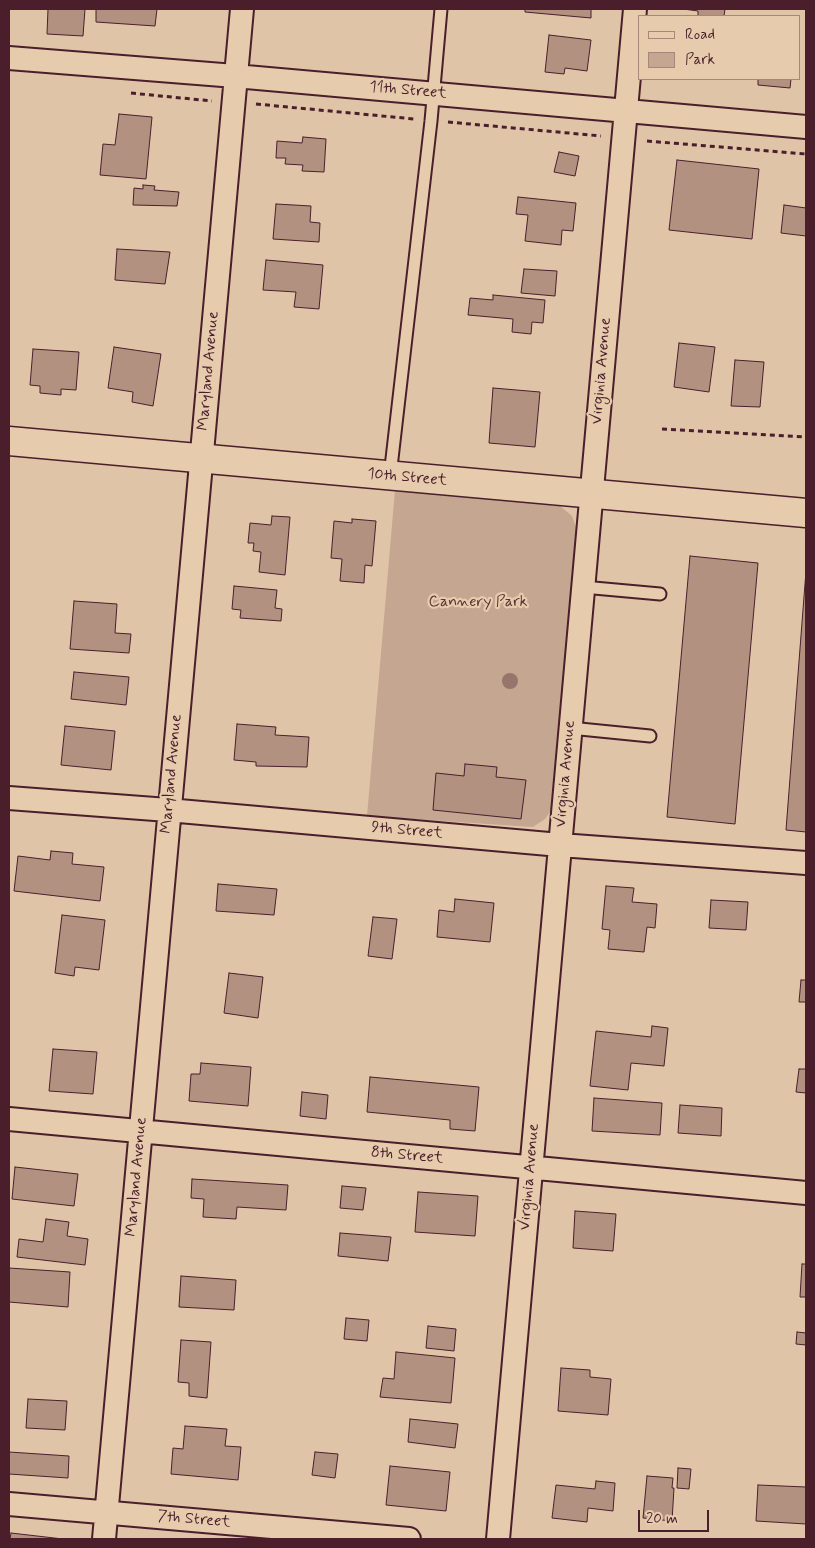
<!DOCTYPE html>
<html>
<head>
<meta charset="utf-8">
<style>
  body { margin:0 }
  #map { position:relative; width:815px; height:1548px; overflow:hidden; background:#e0c4a8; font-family:Mynerve,sans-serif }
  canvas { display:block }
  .frame { position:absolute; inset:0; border:10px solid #4a1f2b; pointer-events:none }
  .legend { position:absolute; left:638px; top:15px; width:162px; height:65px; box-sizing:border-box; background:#e6cbad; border:1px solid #a88679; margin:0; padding:6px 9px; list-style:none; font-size:15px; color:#4a1f2b }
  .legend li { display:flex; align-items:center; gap:10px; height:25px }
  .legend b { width:25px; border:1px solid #a88679 }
  .scale { position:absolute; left:638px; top:1510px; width:71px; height:22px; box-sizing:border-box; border:2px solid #4a1f2b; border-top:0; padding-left:6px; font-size:15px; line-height:18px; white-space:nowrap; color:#4a1f2b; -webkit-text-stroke:4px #e6cbad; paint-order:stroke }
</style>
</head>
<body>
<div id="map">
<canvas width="815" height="1548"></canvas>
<div class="frame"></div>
<ul class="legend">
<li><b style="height:6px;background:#e6cbad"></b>Road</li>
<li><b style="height:14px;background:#c4a691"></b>Park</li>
</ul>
<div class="scale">20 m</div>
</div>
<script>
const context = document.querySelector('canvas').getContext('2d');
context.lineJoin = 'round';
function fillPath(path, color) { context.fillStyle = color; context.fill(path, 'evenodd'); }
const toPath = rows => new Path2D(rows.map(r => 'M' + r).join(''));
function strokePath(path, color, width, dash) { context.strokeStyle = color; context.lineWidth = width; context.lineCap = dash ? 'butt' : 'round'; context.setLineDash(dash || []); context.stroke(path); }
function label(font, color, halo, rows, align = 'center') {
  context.font = font + ' Mynerve,sans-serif'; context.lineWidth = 4.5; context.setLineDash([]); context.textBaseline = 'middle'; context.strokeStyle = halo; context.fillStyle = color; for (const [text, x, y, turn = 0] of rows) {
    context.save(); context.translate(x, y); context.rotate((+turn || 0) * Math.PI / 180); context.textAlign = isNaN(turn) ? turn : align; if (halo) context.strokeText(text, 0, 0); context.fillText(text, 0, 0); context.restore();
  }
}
fillPath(toPath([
  [395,490,560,506,572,516,577,530,552,809,545,819,533,827,367,816]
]), '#c4a691');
const building = toPath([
  [48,9,85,9,83,36,47,34,48,9],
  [96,9,157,9,155,26,96,22,96,9],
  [525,9,591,9,591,18,525,12,525,9],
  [683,9,725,9,724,16,698,16,698,11,683,9],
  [549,35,591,40,587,71,565,68,564,74,545,72,549,35],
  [758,79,791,79,790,88,758,85,758,79],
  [119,114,152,117,146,179,100,175,103,144,115,145,119,114],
  [303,137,326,139,324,172,302,171,303,165,285,164,286,158,276,158,277,141,302,143,303,137],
  [559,152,579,156,575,176,554,172,559,152],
  [677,160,759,169,752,239,669,230,677,160],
  [143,185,155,186,154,190,179,192,177,206,133,205,134,188,143,189,143,185],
  [518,197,576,203,573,231,562,230,561,245,525,241,528,215,516,214,518,197],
  [276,204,311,206,310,222,320,223,319,242,273,239,276,204],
  [784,205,806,208,806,236,781,233,784,205],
  [117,249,170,252,165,284,115,280,117,249],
  [266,260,323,265,319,309,294,307,296,292,263,290,266,260],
  [524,269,557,271,555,296,521,293,524,269],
  [493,295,545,300,543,323,532,322,531,334,512,332,513,319,468,315,470,298,493,300,493,295],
  [679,343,715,347,709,392,674,387,679,343],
  [114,347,161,354,153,406,132,402,133,392,108,388,114,347],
  [33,349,79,352,76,390,61,389,61,395,40,393,40,386,30,385,33,349],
  [735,360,764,362,760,407,731,406,735,360],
  [493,388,540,392,535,447,489,443,493,388],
  [272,516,290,517,285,575,259,572,261,552,253,551,254,543,248,543,250,523,271,525,272,516],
  [352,519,376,521,372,566,365,565,364,583,340,581,342,559,331,558,334,521,352,523,352,519],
  [690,556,758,563,735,824,667,817,690,556],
  [806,571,806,832,786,830,806,571],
  [234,586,277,590,275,608,282,609,281,621,240,618,241,610,232,609,234,586],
  [74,601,117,604,115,633,131,634,129,653,70,649,74,601],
  [74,672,129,677,126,705,71,699,74,672],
  [237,724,276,727,275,735,309,737,307,767,256,766,256,762,234,760,237,724],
  [65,726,115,731,111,770,61,765,65,726],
  [465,764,497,767,496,777,526,780,521,819,433,810,436,773,464,776,465,764],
  [51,851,73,853,72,864,104,867,100,901,14,891,18,856,50,860,51,851],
  [218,884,277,889,274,915,216,911,218,884],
  [606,886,634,888,632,902,657,904,655,928,647,927,644,952,608,949,610,930,602,929,606,886],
  [455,899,494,903,490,942,437,937,439,910,454,912,455,899],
  [711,900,748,902,746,930,709,928,711,900],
  [62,915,105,920,99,970,75,967,74,976,55,973,62,915],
  [373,917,397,919,392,959,368,956,373,917],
  [229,973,263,977,258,1018,224,1013,229,973],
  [801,980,806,980,806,1002,799,1002,801,980],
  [652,1026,668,1028,664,1066,631,1063,628,1090,590,1086,596,1031,651,1037,652,1026],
  [53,1049,97,1052,93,1094,49,1091,53,1049],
  [201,1063,251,1067,248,1106,189,1101,191,1074,200,1074,201,1063],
  [799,1069,806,1069,806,1093,796,1092,799,1069],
  [370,1077,479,1087,475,1131,450,1129,450,1120,367,1112,370,1077],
  [302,1092,328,1095,326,1119,300,1116,302,1092],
  [594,1098,662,1103,660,1135,592,1131,594,1098],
  [680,1105,722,1108,721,1136,678,1133,680,1105],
  [15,1167,78,1174,74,1206,12,1199,15,1167],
  [192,1179,288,1185,286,1210,237,1207,236,1219,203,1217,204,1199,191,1198,192,1179],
  [342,1186,366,1188,363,1210,340,1208,342,1186],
  [418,1192,478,1196,475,1236,415,1232,418,1192],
  [575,1211,616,1214,613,1251,573,1248,575,1211],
  [46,1219,69,1222,67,1236,88,1239,85,1265,17,1257,19,1239,43,1242,46,1219],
  [340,1233,391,1237,388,1261,338,1256,340,1233],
  [802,1264,806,1264,806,1297,800,1297,802,1264],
  [9,1268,70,1272,68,1307,9,1302,9,1268],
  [181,1276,236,1280,234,1310,179,1307,181,1276],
  [346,1318,369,1320,367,1341,344,1339,346,1318],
  [428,1326,456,1329,454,1351,426,1348,428,1326],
  [797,1332,806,1333,806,1345,796,1344,797,1332],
  [181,1340,211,1342,207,1398,189,1396,189,1383,178,1382,181,1340],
  [396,1352,455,1358,451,1403,380,1397,383,1378,394,1379,396,1352],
  [561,1368,590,1370,590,1377,611,1379,608,1415,558,1411,561,1368],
  [28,1399,67,1401,65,1430,26,1428,28,1399],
  [410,1419,458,1424,455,1448,408,1442,410,1419],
  [185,1426,227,1429,225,1446,241,1447,238,1480,171,1474,173,1448,183,1449,185,1426],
  [9,1452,69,1456,68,1478,9,1474,9,1452],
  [315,1452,338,1454,335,1478,312,1475,315,1452],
  [390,1466,450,1472,446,1511,386,1505,390,1466],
  [678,1468,691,1469,689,1489,677,1488,678,1468],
  [647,1476,673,1478,672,1488,674,1488,672,1521,643,1518,647,1476],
  [596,1481,615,1483,613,1511,588,1508,587,1522,552,1518,556,1485,595,1489,596,1481],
  [758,1485,806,1487,806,1524,756,1521,758,1485],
  [11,1533,63,1539,10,1539,11,1533]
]);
fillPath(building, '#b29181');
strokePath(building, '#4a1f2b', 1);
const lane = toPath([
  [390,476,431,121,441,9],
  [583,587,660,594],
  [570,728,650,736]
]);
const street = toPath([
  [9,58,235,76,806,127],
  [9,798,168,810,560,845,806,863],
  [9,1119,806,1193],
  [9,1504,409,1539],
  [104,1539,242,9],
  [498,1539,635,9]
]);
const secondary = toPath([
  [9,441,806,513]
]);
strokePath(lane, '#4a1f2b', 15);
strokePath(street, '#4a1f2b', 26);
strokePath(secondary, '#4a1f2b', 31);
strokePath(toPath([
  [131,93,212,101],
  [256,104,414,119],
  [448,122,601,136],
  [647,141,806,154],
  [662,429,806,437]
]), '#4a1f2b', 3, [5, 4]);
strokePath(lane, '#e6cbad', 11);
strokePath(street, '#e6cbad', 22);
strokePath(secondary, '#e6cbad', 28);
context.fillStyle = '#97746c';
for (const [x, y] of [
  [510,681]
]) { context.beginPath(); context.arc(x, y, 8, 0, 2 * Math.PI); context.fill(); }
label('16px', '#4a1f2b', '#e6cbad', [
  ["11th Street",408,91,5],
  ["Maryland Avenue",209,371,-85],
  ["Virginia Avenue",602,371,-85],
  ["10th Street",407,478,5],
  ["Maryland Avenue",172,774,-85],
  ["Virginia Avenue",566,774,-85],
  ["9th Street",407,831,5],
  ["8th Street",407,1156,5],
  ["Maryland Avenue",137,1177,-85],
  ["Virginia Avenue",530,1177,-85],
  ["7th Street",194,1520,5]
]);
label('16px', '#5c333a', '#e6cbad', [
  ["Cannery Park",478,603]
]);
</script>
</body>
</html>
